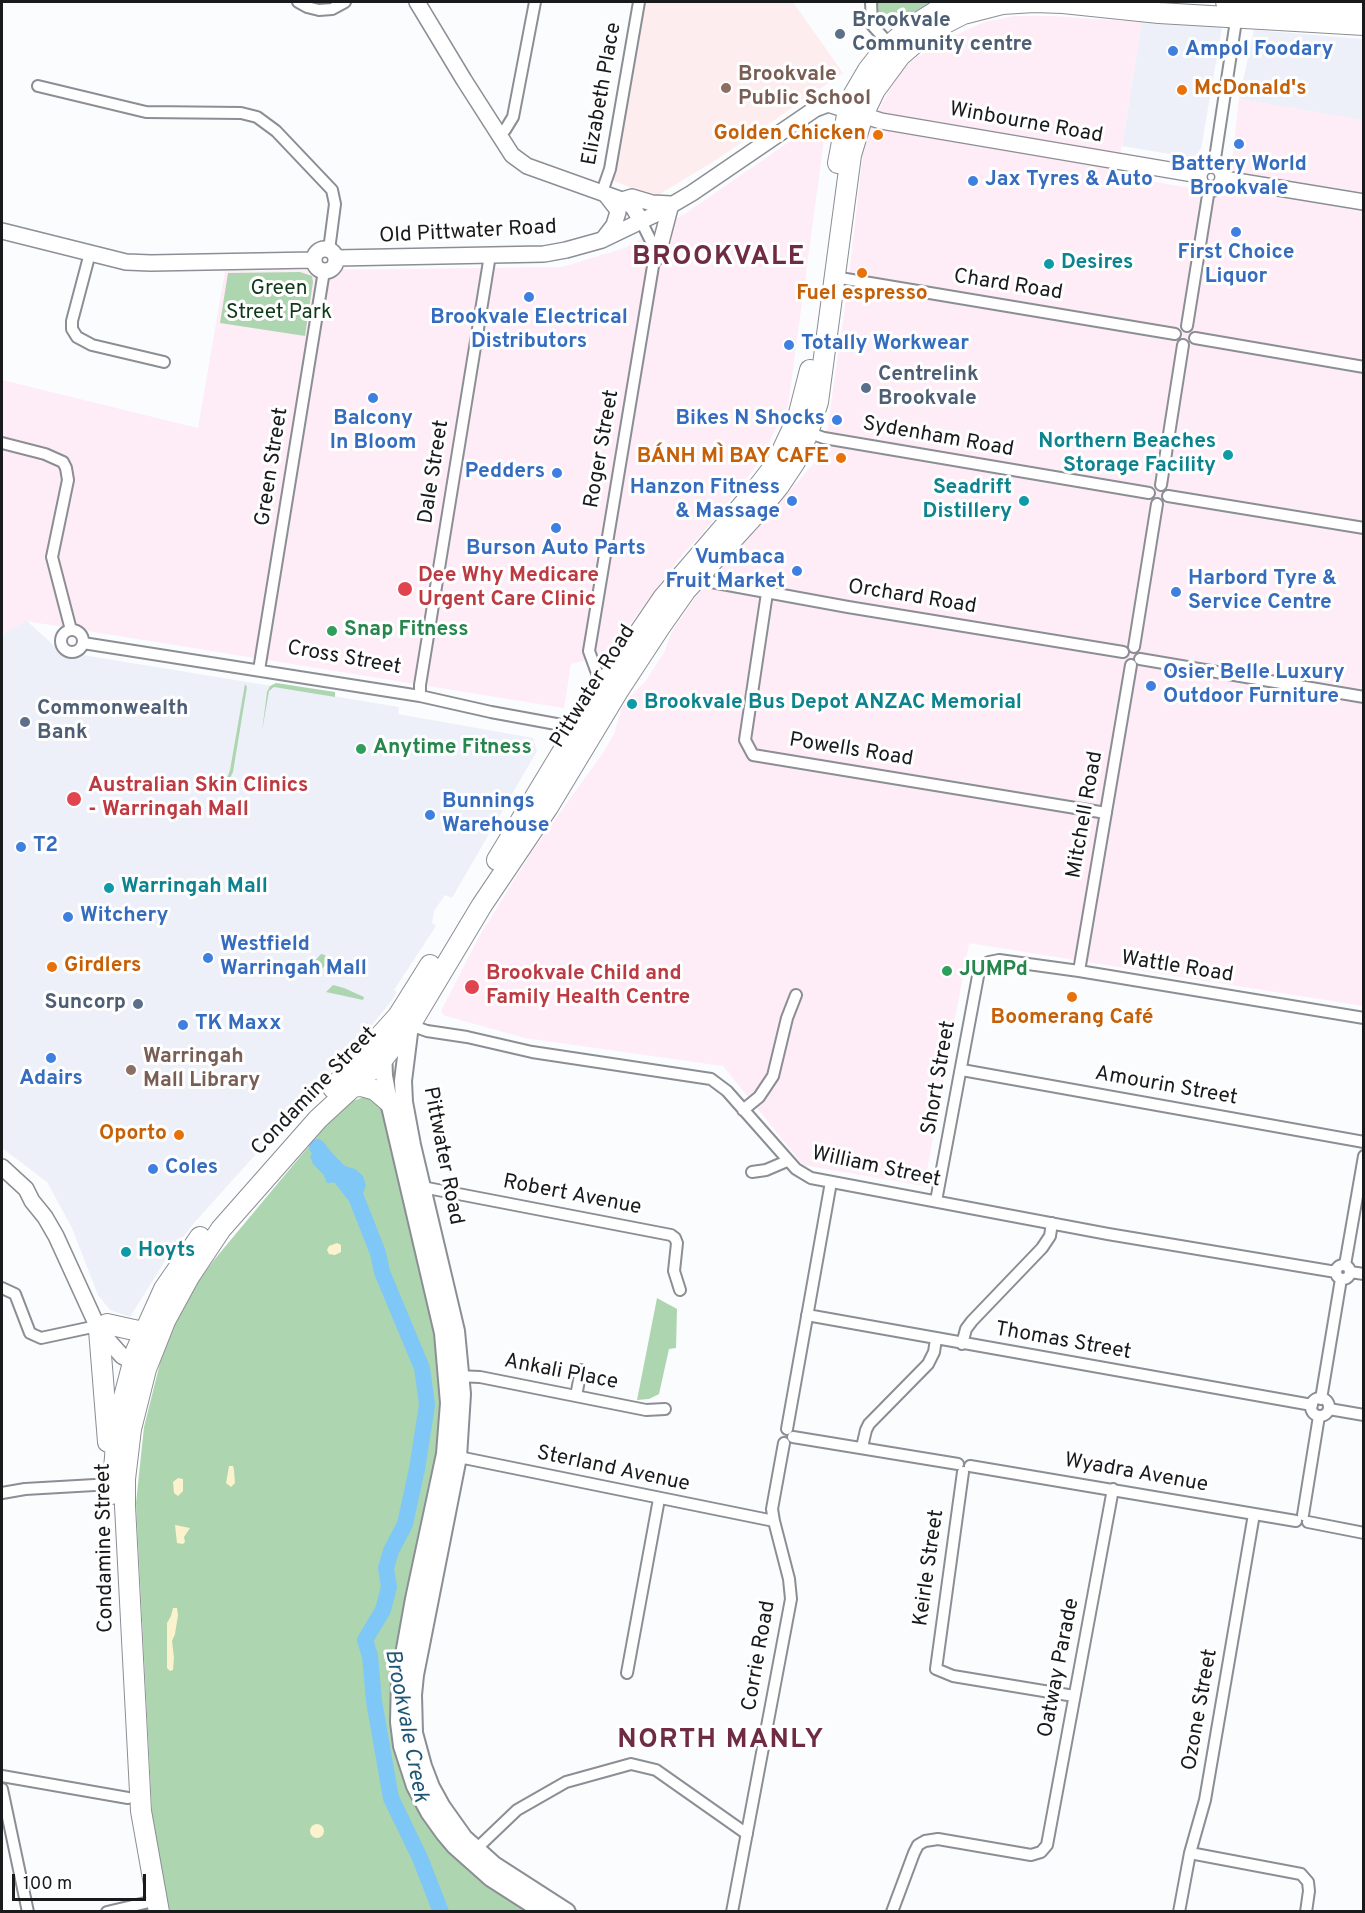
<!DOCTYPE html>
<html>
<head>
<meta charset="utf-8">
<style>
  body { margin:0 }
  #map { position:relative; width:1365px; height:1913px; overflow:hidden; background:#fbfcfe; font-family:Overpass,sans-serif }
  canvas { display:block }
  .frame { position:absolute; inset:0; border:3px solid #191a1c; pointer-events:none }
  .scale { position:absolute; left:12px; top:1874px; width:134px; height:27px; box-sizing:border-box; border:3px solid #191a1c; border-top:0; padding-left:8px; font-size:18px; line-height:21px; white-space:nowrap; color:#191a1c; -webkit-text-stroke:4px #fff; paint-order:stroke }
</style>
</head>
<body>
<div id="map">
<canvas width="1365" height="1913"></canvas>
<div class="frame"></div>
<div class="scale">100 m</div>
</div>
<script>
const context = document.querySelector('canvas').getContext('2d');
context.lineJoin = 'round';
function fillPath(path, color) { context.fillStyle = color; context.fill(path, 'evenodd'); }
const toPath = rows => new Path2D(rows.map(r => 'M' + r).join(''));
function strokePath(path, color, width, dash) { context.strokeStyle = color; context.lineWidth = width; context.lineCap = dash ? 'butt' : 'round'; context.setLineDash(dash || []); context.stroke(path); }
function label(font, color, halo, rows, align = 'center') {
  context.font = font + ' Overpass,sans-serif'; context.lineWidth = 6; context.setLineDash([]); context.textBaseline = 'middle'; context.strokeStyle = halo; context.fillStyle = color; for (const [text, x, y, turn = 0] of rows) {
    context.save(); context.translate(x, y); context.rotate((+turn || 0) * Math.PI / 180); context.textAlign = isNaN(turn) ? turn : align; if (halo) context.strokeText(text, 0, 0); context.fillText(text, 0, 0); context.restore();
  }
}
fillPath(toPath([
  [1142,22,1222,27,1201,149,1193,158,1122,146],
  [1254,30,1363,39,1363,120,1239,99],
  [26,620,50,642,61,655,79,659,83,655,399,707,398,714,533,738,537,751,452,898,445,895,434,911,432,923,436,926,394,990,397,992,392,1000,372,1025,194,1223,168,1256,130,1317,110,1310,98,1295,72,1228,47,1182,2,1148,2,635]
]), '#edf0f8');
fillPath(toPath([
  [1015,16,1052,16,1142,22,1117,175,1228,195,1239,99,1363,120,1363,1006,969,943,924,1186,803,1165,723,1066,525,1038,443,1015,441,1011,479,937,531,853,603,753,614,734,622,708,630,696,645,682,665,651,671,633,694,599,824,452,847,293,865,136,887,95,900,72,913,60,939,43,984,22],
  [815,124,820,124,824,129,824,140,788,406,757,465,719,514,677,561,607,655,571,664,564,708,26,621,2,635,2,380,198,428,225,271,562,267,625,248,686,213]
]), '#feecf6');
fillPath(toPath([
  [645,2,793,2,843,73,716,160,655,197,611,180]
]), '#feedef');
fillPath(toPath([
  [875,2,937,2,891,25,884,22,874,10],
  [300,272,312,276,313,282,305,336,220,323,228,273],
  [276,683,335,692,335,697,274,687,269,691,262,731,267,692,270,686],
  [245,684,247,687,233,772,226,786,224,787,230,770],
  [321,954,325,955,327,959,324,967,319,970,312,970,312,964],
  [333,985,344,988,364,997,363,1000,326,992],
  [364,1097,376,1101,383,1111,439,1335,445,1403,402,1770,537,1911,170,1912,153,1830,136,1503,144,1427,162,1355,177,1319,194,1287,214,1260,344,1104],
  [657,1298,677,1309,676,1348,669,1349,659,1394,649,1399,637,1400]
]), '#add6b0');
fillPath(toPath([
  [337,1243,341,1245,341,1252,335,1255,329,1254,327,1250,329,1246],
  [229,1466,233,1466,234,1470,235,1483,231,1487,226,1483],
  [178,1478,183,1479,183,1491,178,1496,174,1493,173,1482],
  [175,1525,190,1528,184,1537,185,1542,183,1544,177,1543],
  [173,1608,177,1608,178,1615,175,1634,172,1641,174,1658,173,1670,170,1671,167,1668,167,1623,171,1616],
  '310 1831a7 7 0 1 1 14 0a7 7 0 1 1-14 0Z'
]), '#fcf2cd');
fillPath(toPath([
  [322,1143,345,1166,355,1169,363,1176,366,1185,362,1197,355,1203,340,1182,327,1183,323,1174,313,1164,310,1156]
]), '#7ec7f6');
strokePath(toPath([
  [317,1147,356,1197,378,1253,382,1272,422,1368,427,1405,417,1469,405,1524,391,1551,386,1568,389,1587,383,1610,365,1640,370,1656,374,1701,391,1798,420,1858,441,1912]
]), '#7ec7f6', 16);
const street = toPath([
  [298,2,307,7,319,10,332,9,345,2],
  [871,2,872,25,892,47],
  [38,86,146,112,241,113,257,117,276,131,332,190,335,204,329,250],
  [498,135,505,130,513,117,535,2],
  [1214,165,1237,14],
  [602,192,610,169,639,2],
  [90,253,72,321,72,329,77,337,92,345,164,362],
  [834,277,1175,334],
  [1187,326,1209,189],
  [1195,338,1364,367],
  [804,431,824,438,1149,493],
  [2,443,45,454,63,462,66,468,68,480,52,557,71,630],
  [1161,485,1183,345],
  [1168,496,1364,528],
  [695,579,848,607,1123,652],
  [767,593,745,740,753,755,1106,813],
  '61 641a11 11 0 1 1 22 0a11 11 0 1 1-22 0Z',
  [83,643,420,696,491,712,578,728],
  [1134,647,1157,504],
  [1140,659,1364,697],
  [259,670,324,271],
  [607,680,597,673,589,651,654,260,652,243,641,221],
  [420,696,420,685,490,255],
  [1079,971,1131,665],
  [410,1025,427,1031,467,1037,532,1052,711,1079,727,1091,796,1169,811,1178,1108,1234,1336,1272],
  [962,1070,1364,1142],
  [743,1110,759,1097,773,1076,787,1018,796,995],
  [752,1172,766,1170,787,1161],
  [417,1186,671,1235,675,1238,677,1243,674,1271,680,1290],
  [936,1201,978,976,982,967,989,962,999,960,1079,971,1364,1018],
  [1345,1265,1364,1156],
  '1336 1272a7 7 0 1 1 14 0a7 7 0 1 1-14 0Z',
  [1350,1272,1364,1274],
  [2,1288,15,1294,30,1333,41,1338,97,1326],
  [807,1315,1312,1405],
  [962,1344,966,1329,972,1321,1042,1248,1050,1236,1052,1223],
  [456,1376,480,1377,646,1410,665,1409],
  [576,1396,581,1370],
  '1311 1407a9 9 0 1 1 18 0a9 9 0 1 1-18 0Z',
  [1321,1399,1341,1279],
  [1329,1409,1364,1415],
  [787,1429,831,1182],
  [793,1437,958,1464],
  [862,1447,866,1430,869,1424,928,1364,934,1352,936,1339],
  [454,1456,774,1521],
  [970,1466,1296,1521],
  [963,1472,936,1669,953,1676,1074,1696],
  [2,1493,25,1489,112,1484],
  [1303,1515,1319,1416],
  [1308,1522,1364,1533],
  [627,1673,659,1499],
  [2,1776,128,1798],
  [2,1789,28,1912],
  [472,1853,517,1810,566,1782,631,1764,656,1770,747,1834],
  [1190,1853,1301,1874,1308,1882,1309,1891,1306,1912],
  [107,1912,145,1903],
  [732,1912,791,1599,789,1579,774,1521,772,1509,784,1443],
  [892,1912,914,1853,918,1845,925,1841,938,1839,1031,1855,1041,1852,1047,1845,1113,1489],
  [1179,1912,1190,1853,1205,1800,1254,1514]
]);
const secondary = toPath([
  [417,2,464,80,512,155,527,166,622,200,633,207,641,221],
  '1199 177a12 12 0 1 1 24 0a12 12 0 1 1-24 0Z',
  [1224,179,1364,202],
  [622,200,632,197,652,203,671,204],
  [2,231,126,262,151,263,314,260],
  [604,238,614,225,618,212,617,209,606,195],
  '314 260a11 11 0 1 1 22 0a11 11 0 1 1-22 0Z',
  [336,258,544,254,566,250,602,240,658,213,692,193,815,109,828,104,881,121,1199,175],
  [654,260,659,250,671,204],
  [2,1167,26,1189,32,1201,45,1217,56,1236,99,1330,122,1356,141,1366]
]);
const primary = toPath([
  [410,1025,403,1081,404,1102,412,1145,456,1331,462,1394,458,1457,415,1675,413,1695,414,1733,423,1766,431,1787,442,1807,464,1838,494,1865,567,1912],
  [383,1051,384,1076,389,1102,443,1333,449,1403,445,1454,414,1599,400,1677,399,1722,402,1746,415,1786,429,1812,444,1833,455,1846,491,1878,544,1912]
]);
const highway = toPath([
  [1226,2,1337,11,1364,11],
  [838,163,848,110,854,94,868,70,883,51,908,29,935,12,958,2],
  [497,860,595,698,663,598,755,491,776,464,798,417,810,370],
  [351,1087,361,1086,375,1090,389,1102],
  [333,1088,398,1016,430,965],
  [107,1324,143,1332],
  [99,1330,108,1442],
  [112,1494,118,1420,136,1351,164,1289,200,1237],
  [159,1912,141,1811,125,1506,125,1479,131,1429,146,1369,156,1344,165,1321,189,1277,221,1229,318,1119,382,1060,410,1025,482,905,548,807,618,691,660,627,686,590,761,508,779,486,795,462,808,433,818,402,851,155,863,115,875,90,900,56,928,32,963,14,1002,4,1034,2,1063,3,1159,13,1364,25]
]);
strokePath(street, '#8b8e94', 14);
strokePath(secondary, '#8b8e94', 18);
strokePath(primary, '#8b8e94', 20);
strokePath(highway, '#8b8e94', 22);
strokePath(street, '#fff', 10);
strokePath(secondary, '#fff', 15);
strokePath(primary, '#fff', 16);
strokePath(highway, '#fff', 20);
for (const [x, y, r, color] of [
  [840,34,6,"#5c6f8a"],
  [1173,51,6,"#3f7fe0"],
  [726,88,6,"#8d6e63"],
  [1182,90,6,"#e8710a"],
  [878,135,6,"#e8710a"],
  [1239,144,6,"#3f7fe0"],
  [973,181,6,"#3f7fe0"],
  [1236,232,6,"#3f7fe0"],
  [1049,264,6,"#0f9aa8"],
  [862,273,6,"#e8710a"],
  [529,297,6,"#3f7fe0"],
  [789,345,6,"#3f7fe0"],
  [866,388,6,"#5c6f8a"],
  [373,398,6,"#3f7fe0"],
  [837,420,6,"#3f7fe0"],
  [1228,455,6,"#0f9aa8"],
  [841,458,6,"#e8710a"],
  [557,473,6,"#3f7fe0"],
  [792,501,6,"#3f7fe0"],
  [1024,501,6,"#0f9aa8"],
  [556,528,6,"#3f7fe0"],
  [797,571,6,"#3f7fe0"],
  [405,589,8,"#e0444e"],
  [1176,592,6,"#3f7fe0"],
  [332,631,6,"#2e9e5b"],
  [1151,686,6,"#3f7fe0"],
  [632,704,6,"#0f9aa8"],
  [25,722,6,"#5c6f8a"],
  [361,749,6,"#2e9e5b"],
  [74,799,8,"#e0444e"],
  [430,815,6,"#3f7fe0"],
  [21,847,6,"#3f7fe0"],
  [109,888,6,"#0f9aa8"],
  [68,917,6,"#3f7fe0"],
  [208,958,6,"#3f7fe0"],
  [52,967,6,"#e8710a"],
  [947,971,6,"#2e9e5b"],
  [472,987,8,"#e0444e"],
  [1072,997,6,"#e8710a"],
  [138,1004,6,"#5c6f8a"],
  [183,1025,6,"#3f7fe0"],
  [51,1058,6,"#3f7fe0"],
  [131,1070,6,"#8d6e63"],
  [179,1135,6,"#e8710a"],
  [153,1169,6,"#3f7fe0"],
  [126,1252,6,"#0f9aa8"]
]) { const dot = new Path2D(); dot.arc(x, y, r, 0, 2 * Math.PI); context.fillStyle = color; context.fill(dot); strokePath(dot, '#fff', 2); }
label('bold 21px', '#4e5e75', '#fff', [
  ["Brookvale",852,22],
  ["Community centre",852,46],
  ["Centrelink",878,376],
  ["Brookvale",878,400],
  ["Commonwealth",37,710],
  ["Bank",37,734],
  ["Suncorp",126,1004,"right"]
], 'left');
label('bold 21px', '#366cbe', '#fff', [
  ["Ampol Foodary",1185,51],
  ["Battery World",1239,166,"center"],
  ["Brookvale",1239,190,"center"],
  ["Jax Tyres & Auto",985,181],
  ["First Choice",1236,254,"center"],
  ["Liquor",1236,278,"center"],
  ["Brookvale Electrical",529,319,"center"],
  ["Distributors",529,343,"center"],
  ["Totally Workwear",801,345],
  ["Balcony",373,420,"center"],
  ["In Bloom",373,444,"center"],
  ["Bikes N Shocks",825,420,"right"],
  ["Pedders",545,473,"right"],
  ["Hanzon Fitness",780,489,"right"],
  ["& Massage",780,513,"right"],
  ["Burson Auto Parts",556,550,"center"],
  ["Vumbaca",785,559,"right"],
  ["Fruit Market",785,583,"right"],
  ["Harbord Tyre &",1188,580],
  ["Service Centre",1188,604],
  ["Osier Belle Luxury",1163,674],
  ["Outdoor Furniture",1163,698],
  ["Bunnings",442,803],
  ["Warehouse",442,827],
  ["T2",33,847],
  ["Witchery",80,917],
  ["Westfield",220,946],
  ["Warringah Mall",220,970],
  ["TK Maxx",195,1025],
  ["Adairs",51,1080,"center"],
  ["Coles",165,1169]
], 'left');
label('bold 21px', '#785e54', '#fff', [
  ["Brookvale",738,76],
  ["Public School",738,100],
  ["Warringah",143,1058],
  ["Mall Library",143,1082]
], 'left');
label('bold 21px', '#c56008', '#fff', [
  ["McDonald's",1194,90,"left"],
  ["Golden Chicken",866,135],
  ["Fuel espresso",862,295,"center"],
  ["BÁNH MÌ BAY CAFE",829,458],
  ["Girdlers",64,967,"left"],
  ["Boomerang Café",1072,1019,"center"],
  ["Oporto",167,1135]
], 'right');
label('21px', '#191a1c', '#fff', [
  ["Elizabeth Place",603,94,-80],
  ["Winbourne Road",1026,124,10],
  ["Old Pittwater Road",468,233,-3],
  ["Chard Road",1008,286,9],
  ["Sydenham Road",938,438,10],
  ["Roger Street",603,449,-80],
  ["Green Street",273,467,-81],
  ["Dale Street",435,472,-81],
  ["Orchard Road",912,598,9],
  ["Cross Street",344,659,10],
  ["Pittwater Road",594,687,-58],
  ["Powells Road",851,751,9],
  ["Mitchell Road",1086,815,-80],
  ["Wattle Road",1177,968,9],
  ["Short Street",940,1078,-80],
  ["Amourin Street",1166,1087,10],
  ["Condamine Street",315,1092,-46],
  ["Pittwater Road",442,1156,79],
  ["William Street",876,1168,12],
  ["Robert Avenue",572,1196,11],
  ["Thomas Street",1063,1342,10],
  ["Ankali Place",561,1373,11],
  ["Sterland Avenue",613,1470,12],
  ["Wyadra Avenue",1136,1474,10],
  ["Condamine Street",106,1548,-91],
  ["Keirle Street",930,1568,-82],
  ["Corrie Road",760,1656,-80],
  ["Oatway Parade",1060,1668,-79],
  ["Ozone Street",1201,1710,-80]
]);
label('bold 21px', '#0d838f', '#fff', [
  ["Desires",1061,264],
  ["Northern Beaches",1216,443,"right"],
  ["Storage Facility",1216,467,"right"],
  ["Seadrift",1012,489,"right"],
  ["Distillery",1012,513,"right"],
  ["Brookvale Bus Depot ANZAC Memorial",644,704],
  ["Warringah Mall",121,888],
  ["Hoyts",138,1252]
], 'left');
label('21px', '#0e3916', '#fff', [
  ["Green",279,290],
  ["Street Park",279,314]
]);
label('bold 21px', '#be3a42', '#fff', [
  ["Dee Why Medicare",418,577],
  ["Urgent Care Clinic",418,601],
  ["Australian Skin Clinics",88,787],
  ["- Warringah Mall",88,811],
  ["Brookvale Child and",486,975],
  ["Family Health Centre",486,999]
], 'left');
label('bold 21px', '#27864d', '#fff', [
  ["Snap Fitness",344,631],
  ["Anytime Fitness",373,749],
  ["JUMPd",959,971]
], 'left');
label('italic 22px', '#1f5675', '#fff', [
  ["Brookvale Creek",405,1726,79]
]);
context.letterSpacing = '1.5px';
label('bold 27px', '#6f2b42', '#fff', [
  ["BROOKVALE",719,259],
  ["NORTH MANLY",721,1742]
]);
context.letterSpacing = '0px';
</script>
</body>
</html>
